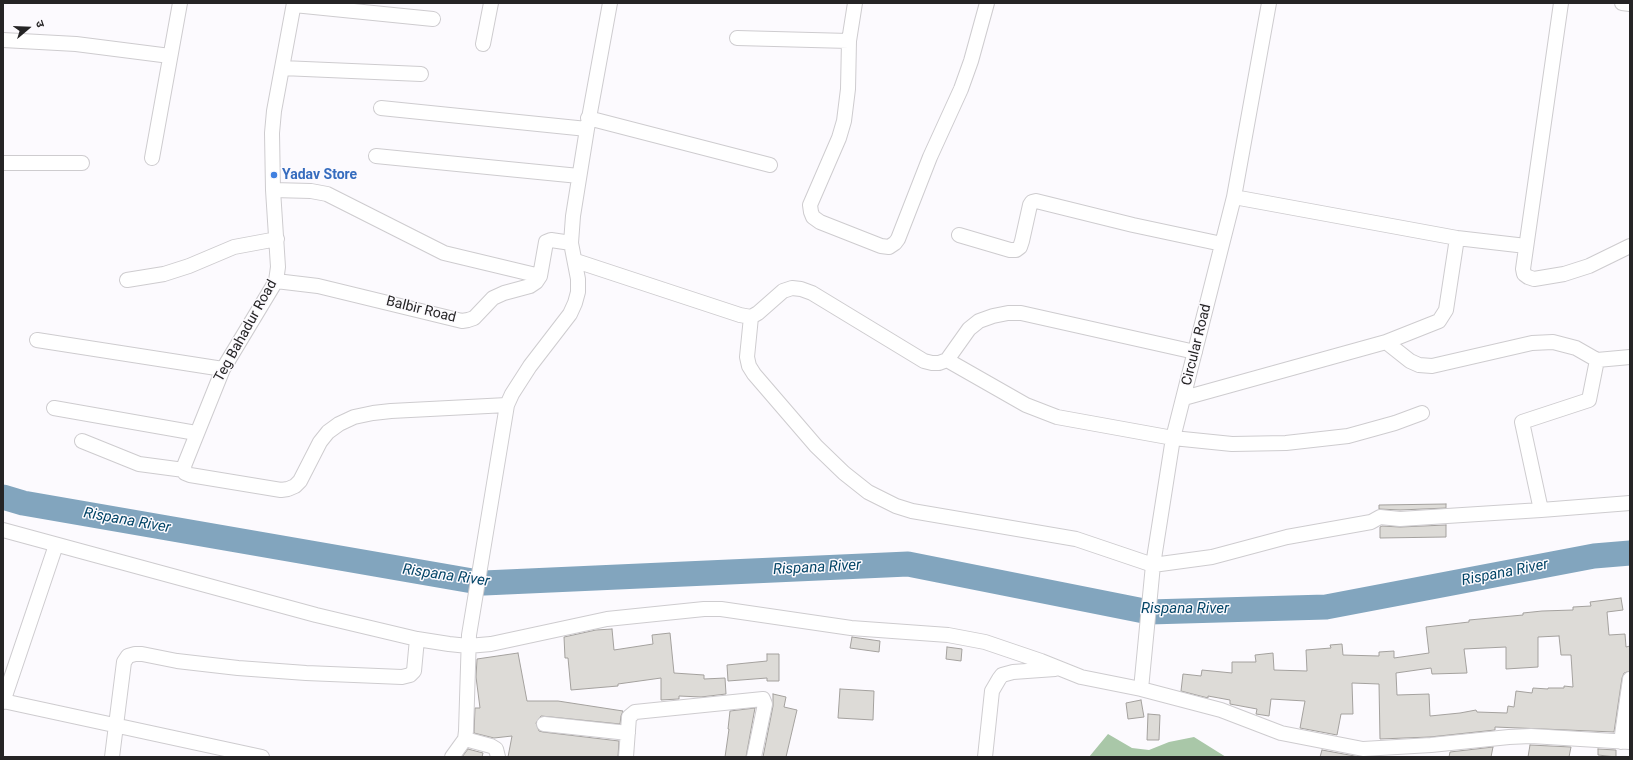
<!DOCTYPE html>
<html>
<head>
<meta charset="utf-8">
<style>
  body { margin:0 }
  #map { position:relative; width:1633px; height:760px; overflow:hidden; background:#fcfafe; font-family:Roboto,"Noto Sans Devanagari",sans-serif }
  canvas { display:block }
  .frame { position:absolute; inset:0; border:4px solid #252425; pointer-events:none }
  .north { position:absolute; left:8px; top:8px; width:40px; height:40px; -webkit-text-stroke:3px #fcfafe; paint-order:stroke; rotate:71deg; font-size:11px; font-weight:700; line-height:16px; text-align:center; color:#252425 }
  .north::after { content:''; display:block; margin:auto; width:14px; height:18px; background:#252425; clip-path:polygon(50% 0,100% 100%,50% 72%,0 100%) }
</style>
</head>
<body>
<div id="map">
<canvas width="1633" height="760"></canvas>
<div class="frame"></div>
<div class="north">उ</div>
</div>
<script>
const context = document.querySelector('canvas').getContext('2d');
context.lineJoin = 'round';
function fillPath(path, color) { context.fillStyle = color; context.fill(path, 'evenodd'); }
const toPath = rows => new Path2D(rows.map(r => 'M' + r).join(''));
function strokePath(path, color, width, dash) { context.strokeStyle = color; context.lineWidth = width; context.lineCap = dash ? 'butt' : 'round'; context.setLineDash(dash || []); context.stroke(path); }
function label(font, color, halo, rows, align = 'center') {
  context.font = font + ' Roboto,sans-serif'; context.lineWidth = 3; context.setLineDash([]); context.textBaseline = 'middle'; context.strokeStyle = halo; context.fillStyle = color; for (const [text, x, y, turn = 0] of rows) {
    context.save(); context.translate(x, y); context.rotate((+turn || 0) * Math.PI / 180); context.textAlign = isNaN(turn) ? turn : align; if (halo) context.strokeText(text, 0, 0); context.fillText(text, 0, 0); context.restore();
  }
}
fillPath(toPath([
  [1108,734,1132,748,1149,750,1169,742,1194,737,1226,757,1089,757]
]), '#a9c7a8');
strokePath(toPath([
  [3,497,23,503,484,583,908,564,1149,612,1326,607,1594,556,1630,553]
]), '#82a5be', 25);
const building = toPath([
  [1446,504,1446,508,1400,510,1379,509,1379,505,1446,504],
  [1446,525,1446,537,1380,538,1380,527,1382,526,1400,527,1446,525],
  [1621,598,1623,610,1607,612,1609,635,1625,634,1626,647,1630,646,1630,671,1624,673,1622,678,1614,732,1495,727,1495,730,1430,737,1380,739,1379,684,1352,683,1353,714,1341,714,1337,735,1300,728,1305,701,1271,699,1269,716,1256,714,1257,709,1230,704,1230,700,1208,696,1208,698,1181,691,1183,674,1201,676,1202,670,1232,673,1232,662,1256,662,1255,655,1273,653,1274,670,1307,671,1306,650,1331,648,1330,645,1342,644,1343,655,1379,656,1379,652,1394,651,1394,658,1429,653,1426,627,1469,622,1469,620,1523,615,1523,613,1542,611,1573,610,1573,607,1591,606,1590,602,1621,598],
  [1559,636,1561,655,1571,655,1573,687,1564,686,1564,688,1548,688,1548,689,1533,688,1532,693,1516,691,1514,707,1508,706,1507,713,1477,712,1476,710,1460,713,1430,716,1429,694,1397,695,1396,673,1431,668,1432,674,1467,673,1464,649,1506,647,1506,669,1538,667,1538,637,1559,636],
  [612,629,614,650,653,644,652,635,670,633,674,673,704,675,704,679,725,678,726,694,701,697,679,696,679,699,661,700,661,678,618,684,618,686,571,690,568,658,565,658,564,637,596,630,612,629],
  [852,637,880,641,879,652,850,648,852,637],
  [947,647,962,649,961,661,946,659,947,647],
  [518,653,527,701,558,701,623,711,621,716,620,724,541,716,536,723,539,731,543,732,619,741,618,757,508,757,512,736,494,738,474,733,475,708,480,708,476,677,477,659,518,653],
  [767,654,779,654,779,681,767,681,767,678,728,681,727,665,767,661,767,654],
  [840,689,874,691,873,720,838,718,840,689],
  [773,694,786,697,784,707,797,710,786,757,763,757,773,706,773,694],
  [1141,700,1144,717,1128,719,1126,703,1141,700],
  [755,708,746,757,725,757,729,729,728,729,730,711,755,708],
  [1148,714,1160,715,1159,740,1147,740,1148,714],
  [1530,745,1571,747,1569,757,1528,757,1530,745],
  [1493,747,1491,757,1449,757,1450,752,1493,747],
  [468,749,483,753,482,757,462,757,468,749],
  [1598,749,1616,750,1616,757,1598,755,1598,749],
  [1322,750,1360,757,1320,757,1322,750]
]);
fillPath(building, '#dddbd7');
strokePath(building, '#a4a19e', 1);
const minor = toPath([
  [294,3,274,111,272,133,273,190,278,267,276,281,223,369,184,466,185,473,190,475,281,490,288,489,295,486,300,481,320,442,328,432,339,424,354,417,373,413,391,411,507,405],
  [855,3,849,41,848,89,844,121,839,138,810,205,811,212,813,217,820,222,881,246,889,247,895,243,898,239,930,157,961,89,971,61,987,3],
  [1561,3,1523,269,1524,274,1528,277,1534,279,1564,274,1589,266,1630,246],
  [1622,3,1630,4],
  [294,5,433,19],
  [737,38,849,41],
  [3,40,76,44,170,56],
  [483,44,491,3],
  [282,68,421,74],
  [381,108,587,129],
  [588,118,770,165],
  [376,156,579,176],
  [152,158,180,3],
  [3,163,82,163],
  [273,190,311,191,327,194,444,253,540,276],
  [1234,197,1457,238,1526,246],
  [959,235,1010,250,1016,250,1020,247,1022,241,1030,205,1032,202,1036,201,1133,225,1222,244],
  [576,261,740,315,751,317,758,313,783,291,792,288,801,289,812,293,924,361,932,363,939,363,947,360,969,329,979,321,993,316,1008,313,1021,313,1195,352],
  [127,280,164,274,189,266,234,247,277,239],
  [276,281,318,286,462,321,468,320,474,318,493,298,504,293,530,286,536,282,540,276,546,242,551,240,571,243],
  [751,317,747,357,749,366,754,374,816,446,844,473,868,492,896,506,912,511,1076,539,1153,565,1212,557,1287,537,1371,522,1380,517,1400,519,1541,510,1522,422,1589,400,1597,360],
  [37,340,223,369],
  [1386,342,1410,361,1419,365,1432,366,1532,343,1553,342,1576,348,1597,360,1630,357],
  [947,360,1026,405,1057,417,1173,438,1232,444,1286,443,1348,436,1395,423,1422,413],
  [1184,398,1386,342,1439,321,1446,310,1457,238],
  [54,408,196,433],
  [82,441,139,464,184,470],
  [1541,510,1630,503],
  [3,530,316,615,417,639,449,644,468,646,491,644,607,619,704,609,721,609,851,628,948,635,985,642,1041,661,1081,677,1141,689,1221,710,1281,733,1363,749,1431,745,1509,737,1531,736,1630,742],
  [1141,689,1153,565,1173,438,1234,197,1269,3],
  [3,701,262,757],
  [3,702,56,545],
  [544,724,628,733],
  [465,739,491,746,496,749,498,757],
  [1621,742,1630,679],
  [112,757,124,662,128,656,135,654,142,654,177,661,238,668,306,673,402,677,410,675,414,671,417,639],
  [452,757,465,739,466,731,469,635,507,405,512,394,530,366,570,314,575,303,578,292,578,279,571,243,573,216,587,129,610,3],
  [626,757,629,717,635,712,763,699,765,704,754,757],
  [985,757,992,691,999,679,1002,675,1013,672,1055,669]
]);
strokePath(minor, '#cecccf', 16);
strokePath(minor, '#fff', 14);
for (const [x, y, r, color] of [
  [274,175,4,"#3f7fe0"]
]) { const dot = new Path2D(); dot.arc(x, y, r, 0, 2 * Math.PI); context.fillStyle = color; context.fill(dot); strokePath(dot, '#fcfafe', 1.5); }
label('bold 14px', '#366cbe', '#fcfafe', [
  ["Yadav Store",282,175]
], 'left');
label('14px', '#252425', '#fcfafe', [
  ["Balbir Road",421,310,14],
  ["Teg Bahadur Road",246,331,-61],
  ["Circular Road",1197,345,-76]
]);
label('italic 15px', '#034567', '#fcfafe', [
  ["Rispana River",127,521,10],
  ["Rispana River",817,568,-3],
  ["Rispana River",1505,573,-11],
  ["Rispana River",446,576,8],
  ["Rispana River",1185,609]
]);
</script>
</body>
</html>
